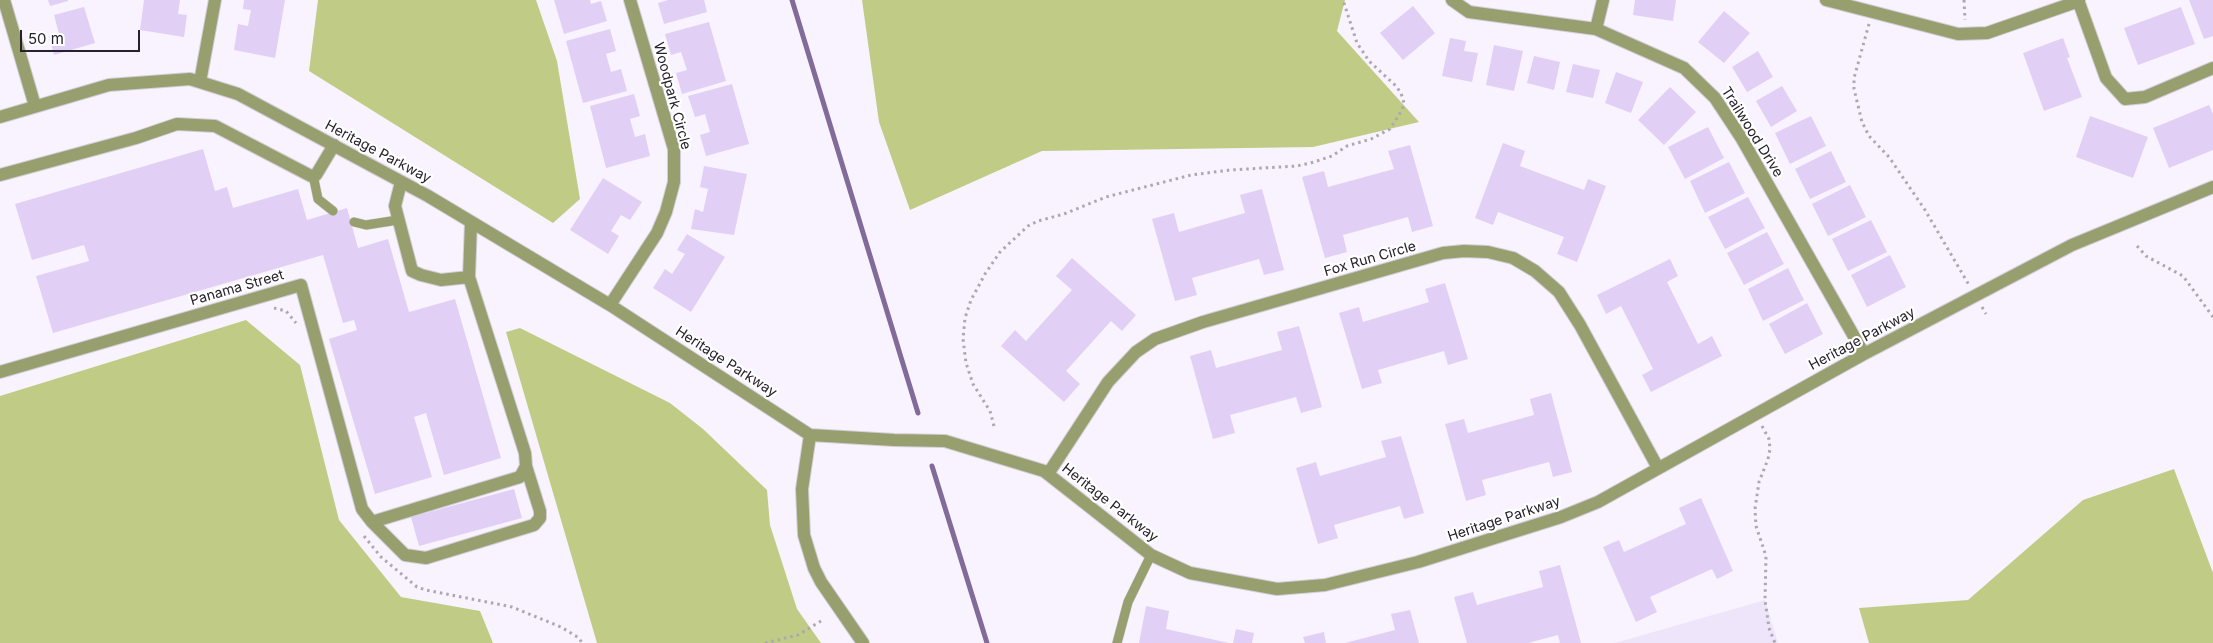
<!DOCTYPE html>
<html>
<head>
<meta charset="utf-8">
<style>
  body { margin:0 }
  #map { position:relative; width:2213px; height:643px; overflow:hidden; background:#f8f3fe; font-family:Inter,sans-serif }
  canvas { display:block }
  .scale { position:absolute; left:20px; top:30px; width:120px; height:22px; box-sizing:border-box; border:2px solid #26212b; border-top:0; padding-left:6px; font-size:15px; line-height:18px; white-space:nowrap; color:#26212b; -webkit-text-stroke:4px #fff; paint-order:stroke }
</style>
</head>
<body>
<div id="map">
<canvas width="2213" height="643"></canvas>
<div class="scale">50 m</div>
</div>
<script>
const context = document.querySelector('canvas').getContext('2d');
context.lineJoin = 'round';
function fillPath(path, color) { context.fillStyle = color; context.fill(path, 'evenodd'); }
const toPath = rows => new Path2D(rows.map(r => 'M' + r).join(''));
function strokePath(path, color, width, dash) { context.strokeStyle = color; context.lineWidth = width; context.lineCap = dash ? 'butt' : 'round'; context.setLineDash(dash || []); context.stroke(path); }
function label(font, color, halo, rows, align = 'center') {
  context.font = font + ' Inter,sans-serif'; context.lineWidth = 4.5; context.setLineDash([]); context.textBaseline = 'middle'; context.strokeStyle = halo; context.fillStyle = color; for (const [text, x, y, turn = 0] of rows) {
    context.save(); context.translate(x, y); context.rotate((+turn || 0) * Math.PI / 180); context.textAlign = isNaN(turn) ? turn : align; if (halo) context.strokeText(text, 0, 0); context.fillText(text, 0, 0); context.restore();
  }
}
fillPath(toPath([
  [1765,600,1778,643,1615,643]
]), '#efe5fa');
fillPath(toPath([
  [318,0,536,0,557,61,580,199,553,223,309,71],
  [862,0,1345,0,1337,31,1419,122,1313,147,1042,151,910,210,879,122],
  [246,320,300,365,339,520,401,597,480,611,493,643,0,643,0,396],
  [520,328,670,403,703,429,767,490,770,525,797,609,821,643,597,643,506,332],
  [2174,469,2213,573,2213,643,1869,643,1859,608,1968,600,2083,500]
]), '#c0cc85');
strokePath(toPath([
  [792,0,918,413],
  [932,466,987,643]
]), '#826b99', 5);
fillPath(toPath([
  [48,0,68,0,68,1,50,6],
  [144,0,180,0,178,14,187,15,184,37,140,30],
  [244,0,285,0,275,58,234,50,238,24,248,26,251,10,243,9],
  [554,0,590,0,591,4,601,1,607,21,564,34],
  [668,0,704,0,707,12,664,24,658,3],
  [1635,0,1676,0,1673,21,1633,15],
  [2189,0,2213,0,2213,36,2204,39],
  [1413,6,1435,33,1403,60,1380,33],
  [84,7,95,43,54,55,49,36,59,34,54,15],
  [2181,7,2195,44,2138,65,2124,28],
  [1724,11,1750,33,1724,63,1698,42],
  [709,22,726,81,682,94,676,73,687,70,681,52,671,55,665,34],
  [610,29,616,51,606,54,611,72,621,69,627,91,583,103,566,41],
  [1450,38,1466,41,1464,51,1478,53,1472,82,1442,76],
  [2063,38,2070,57,2067,58,2082,97,2044,111,2023,53],
  [1494,45,1523,51,1514,91,1486,85],
  [1758,51,1773,77,1747,92,1732,67],
  [1534,56,1560,62,1554,90,1527,83],
  [1573,64,1600,70,1593,98,1566,92],
  [1616,72,1643,82,1631,113,1605,103],
  [732,84,749,144,706,156,700,135,710,132,705,114,695,117,688,96],
  [1782,86,1797,111,1771,127,1756,101],
  [1670,87,1696,112,1664,145,1638,120],
  [634,94,640,116,630,119,635,137,645,134,650,156,606,168,590,106],
  [2209,105,2213,114,2213,150,2169,168,2153,128],
  [1811,116,1826,146,1790,164,1775,133],
  [2090,116,2148,137,2133,178,2076,157],
  [1708,127,1724,158,1685,179,1668,147],
  [1503,143,1525,151,1520,166,1584,190,1588,179,1606,186,1577,262,1557,254,1564,237,1498,212,1493,225,1475,218],
  [1410,145,1433,226,1412,232,1408,217,1343,235,1347,252,1325,258,1302,177,1324,171,1328,187,1394,169,1388,151],
  [203,149,215,191,227,187,233,208,298,189,307,220,347,208,358,248,388,239,409,312,455,299,501,458,444,475,426,413,414,417,432,477,375,494,329,339,357,330,354,320,343,323,323,255,53,333,36,276,89,261,84,245,32,260,15,204],
  [1831,151,1846,182,1810,199,1795,169],
  [1729,162,1745,193,1705,213,1690,181],
  [704,166,747,174,734,235,691,229,695,209,703,212,708,189,700,187],
  [603,178,642,202,630,220,621,215,611,231,619,236,608,254,570,230],
  [1850,185,1866,217,1828,236,1812,204],
  [1262,189,1284,270,1264,275,1259,259,1192,278,1197,295,1175,301,1152,219,1174,213,1179,232,1245,213,1240,195],
  [1748,197,1765,228,1725,249,1708,217],
  [1871,220,1887,252,1848,271,1832,239],
  [1767,232,1784,264,1744,285,1727,253],
  [687,234,725,257,691,312,653,288,665,269,672,274,685,254,677,250],
  [1890,255,1906,287,1867,307,1851,275],
  [1072,258,1136,315,1122,331,1111,321,1066,371,1080,384,1064,402,1001,346,1015,330,1026,341,1072,290,1056,276],
  [1670,259,1678,276,1667,282,1698,344,1712,336,1722,356,1651,392,1642,375,1653,369,1621,306,1606,314,1597,295],
  [1788,268,1804,300,1763,321,1748,289],
  [1445,283,1468,359,1448,365,1444,351,1378,370,1382,383,1362,389,1339,313,1359,307,1363,322,1429,302,1425,289],
  [1807,303,1823,334,1785,354,1769,324],
  [1299,326,1322,407,1301,413,1296,397,1230,415,1235,433,1213,439,1190,356,1211,350,1216,368,1282,350,1277,332],
  [1551,393,1572,472,1553,477,1549,462,1482,480,1486,495,1466,501,1445,424,1464,419,1468,433,1534,415,1530,399],
  [1401,436,1424,513,1404,519,1400,506,1334,525,1338,538,1318,544,1296,468,1316,462,1320,476,1386,457,1381,441],
  [514,489,522,518,419,546,411,517],
  [1701,498,1733,571,1717,579,1712,569,1650,597,1657,612,1636,622,1603,547,1619,540,1624,552,1686,524,1679,508],
  [1560,565,1581,643,1560,643,1558,635,1528,643,1467,643,1454,597,1473,592,1477,605,1543,587,1539,571],
  [1146,606,1169,611,1166,629,1229,643,1139,643],
  [1410,610,1419,643,1345,643,1395,630,1391,614],
  [1236,629,1254,633,1252,643,1233,643],
  [1324,632,1326,643,1305,643,1303,637]
]), '#e2cff6');
const lane = toPath([
  [313,175,318,199,333,211],
  [354,222,366,225,398,220],
  [1117,643,1128,602,1151,555]
]);
const street = toPath([
  [4,0,35,106],
  [1452,0,1469,12,1596,29,1684,68,1715,98,1742,139,1864,354],
  [1826,0,1958,34,1987,33,2079,1],
  [2078,0,2106,78,2125,99,2145,97,2213,68],
  [1596,29,1603,0],
  [200,82,215,0],
  [0,117,109,85,190,79,238,94,428,196,610,305,810,435,894,440,945,441,1044,471,1151,555,1190,573,1277,589,1325,585,1418,562,1561,517,1598,502,1864,354,2072,245,2213,187],
  [0,175,136,138,177,124,215,126,311,176,316,175,334,145],
  [401,182,395,206,412,271,421,275,441,280,469,277],
  [610,305,657,233,666,212,674,182,674,149,630,0],
  [0,372,301,285,362,509,372,522,520,477,526,466,525,453,469,277,471,222],
  [810,435,802,489,804,535,814,568,821,582,863,643],
  [1048,474,1108,382,1136,352,1155,339,1203,322,1443,253,1464,251,1488,252,1513,258,1535,271,1559,292,1580,325,1658,468],
  [372,522,405,555,426,558,534,525,540,518,540,511,526,466]
]);
strokePath(lane, '#d2cdd8', 10);
strokePath(street, '#d2cdd8', 14);
strokePath(toPath([
  [1964,0,1965,20],
  [1869,24,1854,78,1854,89,1862,122,1869,136,1889,157,1925,210,1969,285],
  [2137,246,2146,256,2183,276,2213,317],
  [1982,307,1986,314],
  [274,308,286,311,296,323],
  [994,426,990,411,973,384,966,363,963,339,965,318,971,300,985,274,1000,252,1028,226,1038,221,1064,214,1106,197,1191,175,1230,170,1297,166,1314,162,1332,156,1347,146,1371,139,1390,129,1402,110,1404,103,1401,93,1396,86,1369,61,1357,43,1343,0],
  [1762,426,1769,439,1770,449,1768,459,1759,482,1755,509,1756,526,1766,556,1765,600,1769,628,1775,643],
  [364,536,381,557,417,587,426,590,512,607,561,627,579,638,582,643],
  [765,643,798,635,821,621]
]), '#aca7b2', 3, [2.5, 4]);
strokePath(lane, '#969f6d', 9);
strokePath(street, '#969f6d', 12);
label('14px', '#26212b', '#fff', [
  ["Woodpark Circle",672,96,75],
  ["Trailwood Drive",1752,132,58],
  ["Heritage Parkway",378,152,28],
  ["Fox Run Circle",1370,259,-16],
  ["Panama Street",237,288,-16],
  ["Heritage Parkway",1862,339,-28],
  ["Heritage Parkway",726,362,33],
  ["Heritage Parkway",1110,503,38],
  ["Heritage Parkway",1504,519,-18]
]);
</script>
</body>
</html>
